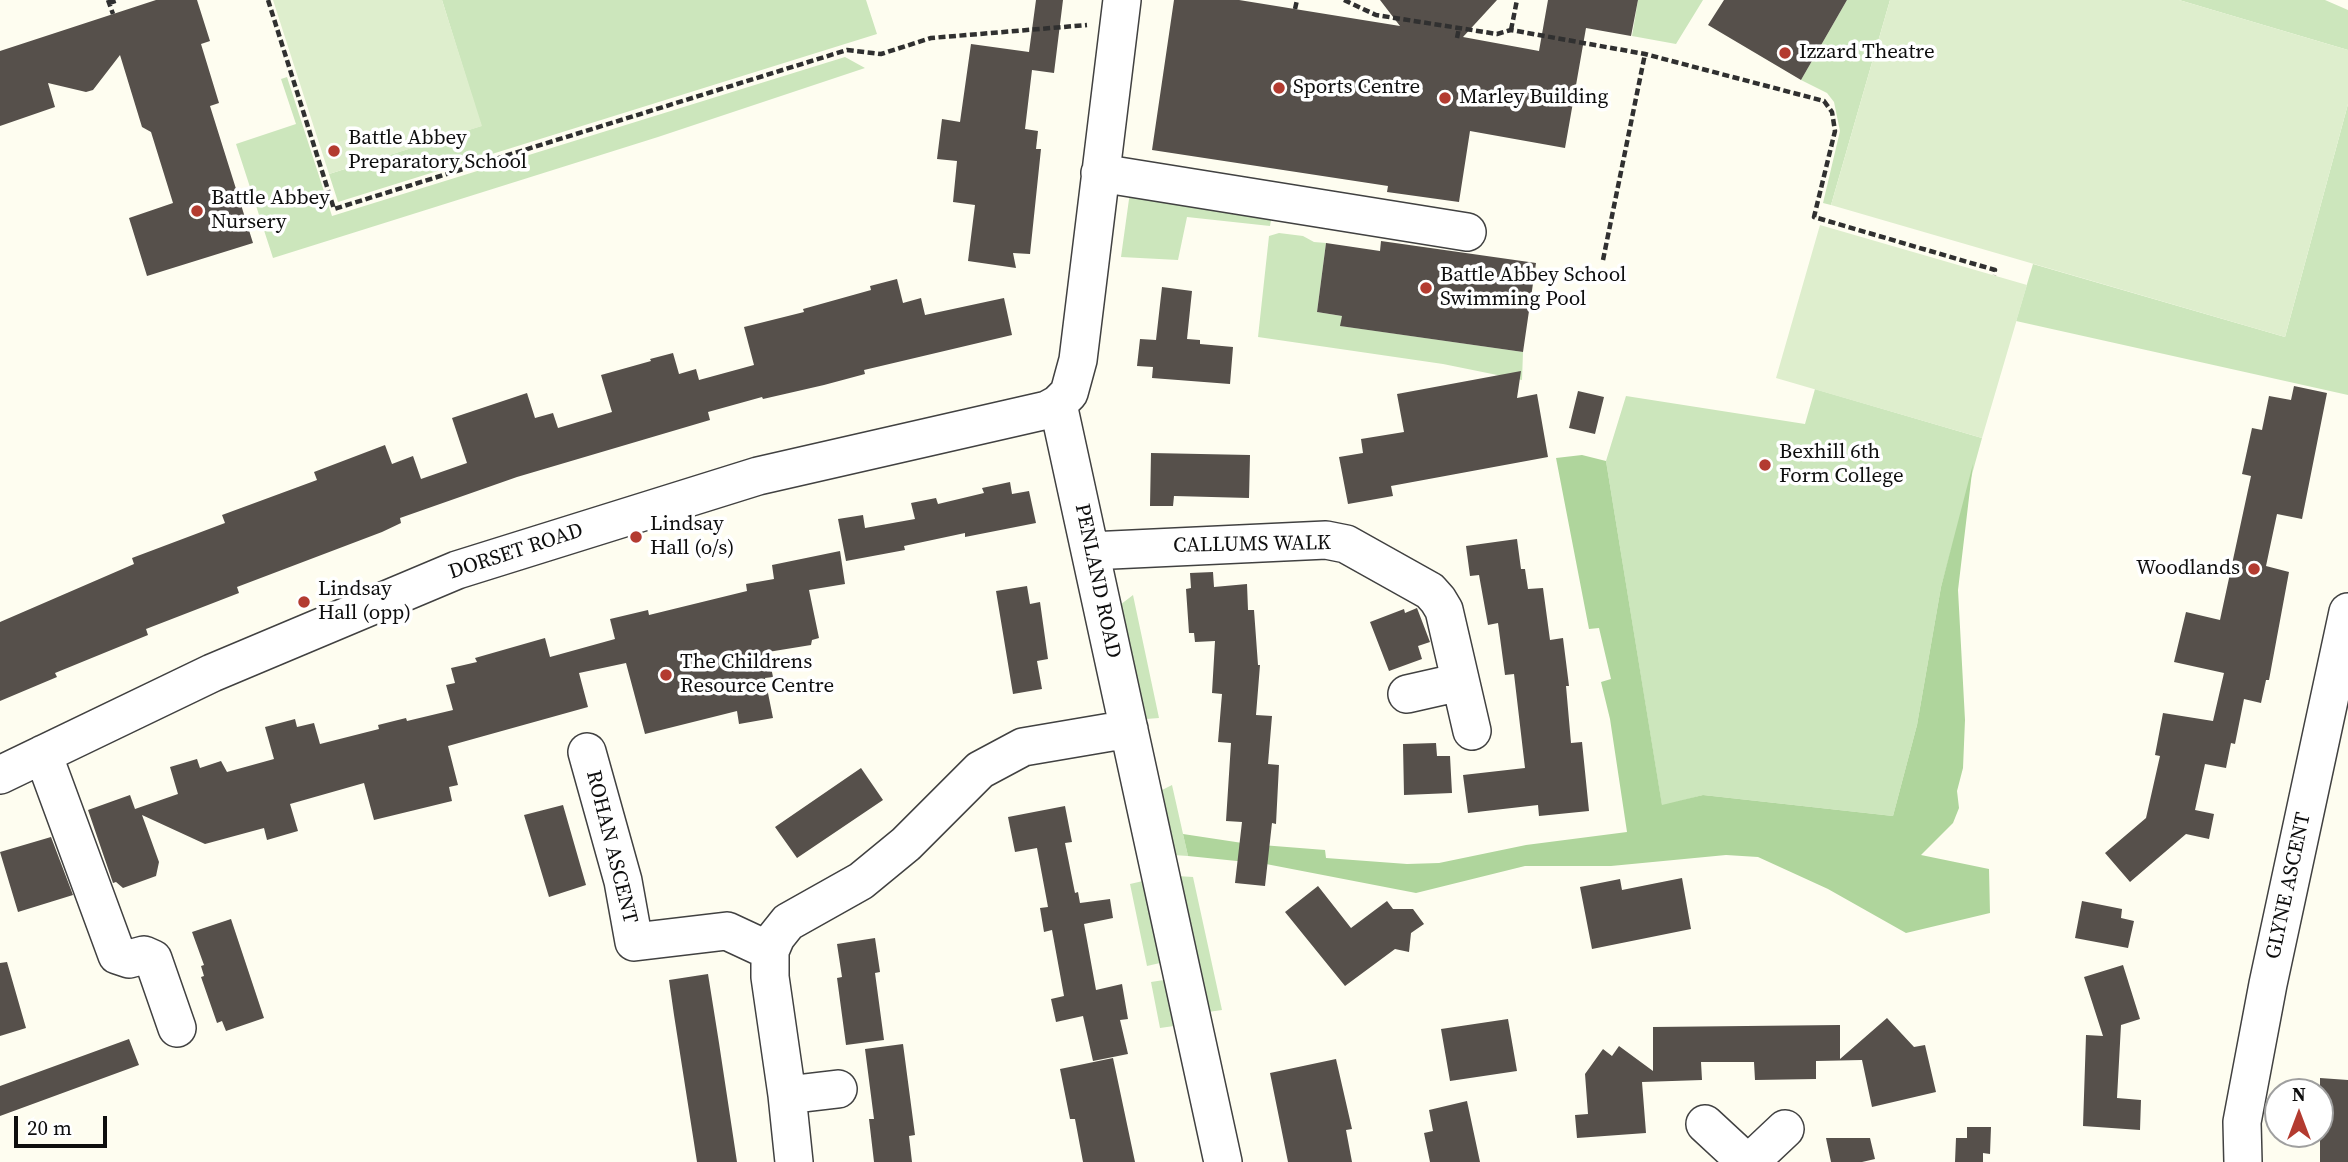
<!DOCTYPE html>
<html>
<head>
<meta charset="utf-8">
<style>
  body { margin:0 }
  #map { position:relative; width:2348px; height:1162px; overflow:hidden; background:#fefdf0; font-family:"Source Serif 4",serif }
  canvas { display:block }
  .north { position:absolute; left:2264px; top:1078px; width:70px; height:70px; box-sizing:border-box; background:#fff; border:2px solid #9f9f9f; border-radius:50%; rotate:0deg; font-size:19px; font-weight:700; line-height:28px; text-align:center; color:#0e0e0e }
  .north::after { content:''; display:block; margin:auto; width:24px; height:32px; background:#b33b30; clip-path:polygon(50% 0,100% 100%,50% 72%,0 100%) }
  .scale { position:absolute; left:14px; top:1116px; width:93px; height:32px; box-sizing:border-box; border:4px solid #0e0e0e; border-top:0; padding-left:9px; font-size:21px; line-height:24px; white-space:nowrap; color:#0e0e0e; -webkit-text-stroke:5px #fff; paint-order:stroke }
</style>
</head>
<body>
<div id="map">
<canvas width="2348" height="1162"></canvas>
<div class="north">N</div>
<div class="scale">20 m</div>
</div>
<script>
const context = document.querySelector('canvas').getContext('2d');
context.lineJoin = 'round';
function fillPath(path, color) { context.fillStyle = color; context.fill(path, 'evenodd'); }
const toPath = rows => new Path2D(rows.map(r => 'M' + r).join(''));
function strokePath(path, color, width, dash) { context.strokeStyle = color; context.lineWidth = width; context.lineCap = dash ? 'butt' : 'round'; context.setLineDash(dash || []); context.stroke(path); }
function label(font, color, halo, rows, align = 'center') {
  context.font = font + ' "Source Serif 4",serif'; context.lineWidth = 7; context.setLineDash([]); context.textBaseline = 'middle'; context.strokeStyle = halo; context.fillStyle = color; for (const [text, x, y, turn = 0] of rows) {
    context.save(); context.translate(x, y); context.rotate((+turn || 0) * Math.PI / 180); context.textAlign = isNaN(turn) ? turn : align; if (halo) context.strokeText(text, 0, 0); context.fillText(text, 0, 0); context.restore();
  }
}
fillPath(toPath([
  [442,0,866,0,877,34,338,202,329,174,481,126],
  [1638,0,1703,0,1676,44,1632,36],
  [1847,0,1890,0,1831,205,1823,203,1840,131,1834,102,1827,93,1801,80],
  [2179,0,2325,0,2348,10,2348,50],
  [845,57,865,68,658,137,273,258,236,144,296,124,281,79,287,77,332,216],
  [2348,104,2348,395,2016,321,2033,264,2285,337],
  [1130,192,1272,215,1270,226,1187,217,1178,260,1121,257],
  [1279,233,1303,236,1314,242,1326,243,1317,312,1342,316,1341,326,1523,352,1522,380,1443,364,1258,337,1269,236],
  [1815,389,1982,438,1941,587,1917,725,1893,816,1703,795,1662,806,1606,461,1626,396,1805,424],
  [1133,595,1159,718,1146,719,1120,605],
  [1172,785,1188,856,1173,855,1160,791],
  [1177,876,1193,877,1222,1010,1208,1012],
  [1143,881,1160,963,1147,966,1130,884],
  [1164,980,1174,1026,1160,1028,1151,982]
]), '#cce6bc');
fillPath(toPath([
  [1582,455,1606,461,1662,805,1703,795,1893,816,1917,725,1941,587,1973,464,1958,590,1965,720,1963,768,1957,791,1959,808,1953,823,1921,855,1989,869,1990,913,1906,933,1828,889,1758,857,1726,855,1611,866,1525,866,1416,893,1266,864,1188,856,1183,834,1249,844,1325,850,1326,858,1407,864,1439,863,1526,845,1627,832,1610,719,1601,682,1611,679,1599,628,1589,629,1556,458]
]), '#afd59c');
fillPath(toPath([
  [273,0,442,0,482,126,329,174],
  [1890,0,2179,0,2348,50,2348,104,2285,337,1831,205],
  [1820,225,2027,285,1982,438,1776,378]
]), '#deeecd');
fillPath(toPath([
  [156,0,197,0,210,41,201,44,219,103,210,106,253,243,147,276,129,218,173,203,151,132,142,127,120,55,93,90,86,92,48,83,55,107,0,126,0,51],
  [1036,0,1063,0,1054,73,1032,70,1025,129,1038,131,1036,149,1041,149,1030,254,1013,253,1016,268,968,261,975,205,953,202,957,161,937,159,942,119,960,122,971,44,1029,52],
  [1174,0,1239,0,1400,26,1380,0,1497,0,1463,37,1539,51,1548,0,1638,0,1631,36,1586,28,1565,148,1470,131,1459,202,1387,192,1388,186,1152,150],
  [1724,0,1847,0,1801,80,1708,25],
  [1381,241,1536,263,1523,352,1340,326,1342,316,1317,312,1326,243,1380,251],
  [897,279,903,303,921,298,925,315,1004,298,1012,335,864,370,865,374,824,385,763,399,762,397,708,412,710,420,517,477,400,518,401,523,382,532,237,587,239,593,146,629,148,635,55,673,57,677,0,701,0,622,134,564,132,558,225,523,222,515,317,480,314,472,385,445,392,464,413,456,421,479,467,463,452,418,527,393,535,418,553,413,558,428,612,412,601,375,651,361,650,359,673,353,679,374,696,369,699,380,754,365,744,327,804,312,803,309,871,290,870,286],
  [1162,287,1192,291,1187,339,1200,340,1200,344,1233,347,1230,384,1152,378,1153,367,1137,366,1140,339,1156,340],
  [1521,371,1517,398,1537,394,1548,457,1391,486,1393,496,1348,504,1339,457,1363,453,1361,439,1404,432,1397,394],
  [2294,386,2327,393,2302,519,2277,514,2266,566,2289,572,2269,680,2266,680,2261,703,2244,699,2235,744,2231,743,2226,768,2205,764,2195,810,2214,814,2209,839,2186,834,2130,882,2105,853,2146,818,2160,756,2155,755,2163,713,2213,721,2224,673,2174,662,2186,612,2220,620,2251,476,2242,474,2252,428,2262,430,2269,396,2291,400],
  [1578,391,1604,397,1595,434,1569,428],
  [1151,453,1250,455,1249,498,1174,496,1173,506,1150,506],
  [1010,482,1012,494,1029,491,1036,523,965,537,965,533,904,546,905,550,846,561,838,519,863,515,865,528,915,519,911,503,936,498,938,504,984,493,982,488],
  [1517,539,1521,569,1525,569,1528,589,1543,588,1550,640,1563,638,1569,686,1566,686,1571,743,1582,742,1589,811,1539,816,1538,805,1468,813,1463,775,1525,768,1514,674,1505,675,1498,623,1488,625,1479,575,1470,576,1466,546],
  [840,551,845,584,809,590,819,638,812,640,811,645,768,652,773,677,765,678,773,718,739,724,737,711,645,734,626,663,579,673,588,707,448,746,458,785,449,787,452,801,374,820,364,783,290,804,298,831,267,840,264,828,205,844,142,815,159,862,156,876,123,888,116,882,113,883,88,810,130,795,135,809,178,794,170,767,197,759,200,768,221,761,227,772,274,759,265,727,295,719,297,727,314,723,320,744,379,729,378,725,406,718,407,721,453,710,446,685,455,683,451,668,477,662,475,658,545,638,550,657,615,639,610,619,648,610,649,615,747,591,746,584,774,579,772,565],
  [1213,572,1214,587,1247,584,1248,610,1254,610,1258,665,1260,665,1256,715,1272,716,1268,764,1279,765,1276,824,1272,823,1265,886,1235,883,1242,822,1226,821,1231,743,1218,742,1222,694,1212,693,1215,641,1195,642,1194,633,1189,633,1186,589,1191,588,1190,573],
  [1027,586,1030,604,1040,602,1048,659,1037,661,1042,689,1013,694,996,591],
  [1417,608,1430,642,1418,646,1422,659,1389,671,1370,622,1404,609,1405,613],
  [1436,743,1437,756,1450,756,1452,793,1404,795,1403,744],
  [861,768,883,800,797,858,775,827],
  [563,805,586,885,549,897,524,815],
  [1065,806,1072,842,1065,843,1075,893,1078,892,1080,903,1110,899,1113,918,1084,924,1096,990,1122,984,1128,1019,1120,1020,1128,1054,1093,1061,1083,1016,1056,1022,1051,999,1064,996,1052,930,1044,932,1040,908,1048,907,1037,848,1015,852,1008,817],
  [51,837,73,895,18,912,0,852],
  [1682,878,1691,929,1592,949,1580,887,1620,879,1622,890],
  [1318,886,1351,928,1387,901,1393,909,1413,909,1424,924,1411,933,1409,952,1395,949,1345,986,1285,912],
  [2082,901,2122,909,2121,918,2134,921,2128,948,2075,938],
  [231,919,264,1018,226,1031,222,1021,217,1023,201,977,204,976,201,966,204,965,192,932],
  [875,938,880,972,875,973,884,1040,846,1045,837,978,842,977,837,944],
  [7,962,26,1028,0,1036,0,963],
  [2123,965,2140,1019,2121,1025,2117,1098,2141,1100,2140,1130,2083,1126,2086,1035,2103,1036,2084,977],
  [708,974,719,1043,737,1162,697,1162,674,1015,669,980],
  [1887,1018,1914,1047,1925,1045,1936,1092,1872,1107,1862,1060,1816,1061,1816,1079,1755,1080,1754,1062,1701,1062,1702,1080,1642,1082,1646,1133,1577,1138,1575,1115,1588,1114,1585,1074,1603,1049,1612,1056,1619,1046,1653,1071,1653,1027,1840,1025,1840,1059],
  [1508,1019,1517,1071,1450,1081,1441,1029],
  [129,1039,139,1065,0,1116,0,1086],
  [903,1044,915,1135,909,1136,912,1162,874,1162,869,1119,874,1119,865,1049],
  [1113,1058,1135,1162,1083,1162,1075,1119,1070,1119,1060,1069],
  [1336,1059,1352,1129,1346,1130,1352,1162,1288,1162,1270,1073],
  [2320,1078,2348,1080,2348,1162,2320,1162],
  [1467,1101,1480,1162,1430,1162,1424,1133,1433,1131,1429,1110],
  [1967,1127,1991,1127,1990,1154,1983,1153,1983,1162,1955,1162,1956,1138,1967,1138],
  [1826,1138,1870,1138,1875,1159,1862,1162,1831,1162]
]), '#56504b');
const minor = toPath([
  [1100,173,1467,232],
  [1058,404,1223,1162],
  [1090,551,1326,540,1346,544,1430,591,1438,600,1444,610,1472,731],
  [1407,694,1460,682],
  [587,752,623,881,634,942,727,931,770,951],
  [43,754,117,955,129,959,144,955,153,959,177,1028],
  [0,775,212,673,457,570,758,476,1047,410,1058,404,1069,393,1078,360,1122,0],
  [787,1095,838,1089],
  [1705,1124,1746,1162],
  [794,1162,787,1095,770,977,770,951,776,937,788,922,861,881,906,844,980,770,1023,747,1129,729],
  [1750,1162,1785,1129],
  [2243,1162,2242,1122,2268,984,2348,612]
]);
strokePath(minor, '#414141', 40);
strokePath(toPath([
  [108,0,113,14],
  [268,0,334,209,847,50,881,54,931,38,1087,25],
  [1344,0,1376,15,1497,34,1511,30,1645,54,1824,101,1832,112,1835,131,1814,217,1995,270,1994,275],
  [109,3,118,0],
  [1295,9,1297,0],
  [1511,30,1517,0],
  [1457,38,1459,28],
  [1603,260,1645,54]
]), '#303030', 4.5, [7, 3.5]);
strokePath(minor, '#fff', 37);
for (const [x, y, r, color] of [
  [1785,53,7,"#b33b30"],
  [1279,88,7,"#b33b30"],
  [1445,98,7,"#b33b30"],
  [334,151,7,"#b33b30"],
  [197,211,7,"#b33b30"],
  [1426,288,7,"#b33b30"],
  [1765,465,7,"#b33b30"],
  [636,537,7,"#b33b30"],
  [2254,569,7,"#b33b30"],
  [304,602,7,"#b33b30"],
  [666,675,7,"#b33b30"]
]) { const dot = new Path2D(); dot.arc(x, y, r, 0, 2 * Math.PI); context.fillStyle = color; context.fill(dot); strokePath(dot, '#fff', 2.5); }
label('21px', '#0e0e0e', '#fff', [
  ["Izzard Theatre",1799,53],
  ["Sports Centre",1293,88],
  ["Marley Building",1459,98],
  ["Battle Abbey",348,139],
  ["Preparatory School",348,163],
  ["Battle Abbey",211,199],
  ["Nursery",211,223],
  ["Battle Abbey School",1440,276],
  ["Swimming Pool",1440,300],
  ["Bexhill 6th",1779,453],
  ["Form College",1779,477],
  ["Lindsay",650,525],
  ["Hall (o/s)",650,549],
  ["Woodlands",2240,569,"right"],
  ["Lindsay",318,590],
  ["Hall (opp)",318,614],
  ["The Childrens",680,663],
  ["Resource Centre",680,687]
], 'left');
label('21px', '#0e0e0e', '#fff', [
  ["CALLUMS WALK",1252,545,-1],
  ["DORSET ROAD",516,552,-18],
  ["PENLAND ROAD",1097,581,78],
  ["ROHAN ASCENT",611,847,76],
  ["GLYNE ASCENT",2289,886,-78]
]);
</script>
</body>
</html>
